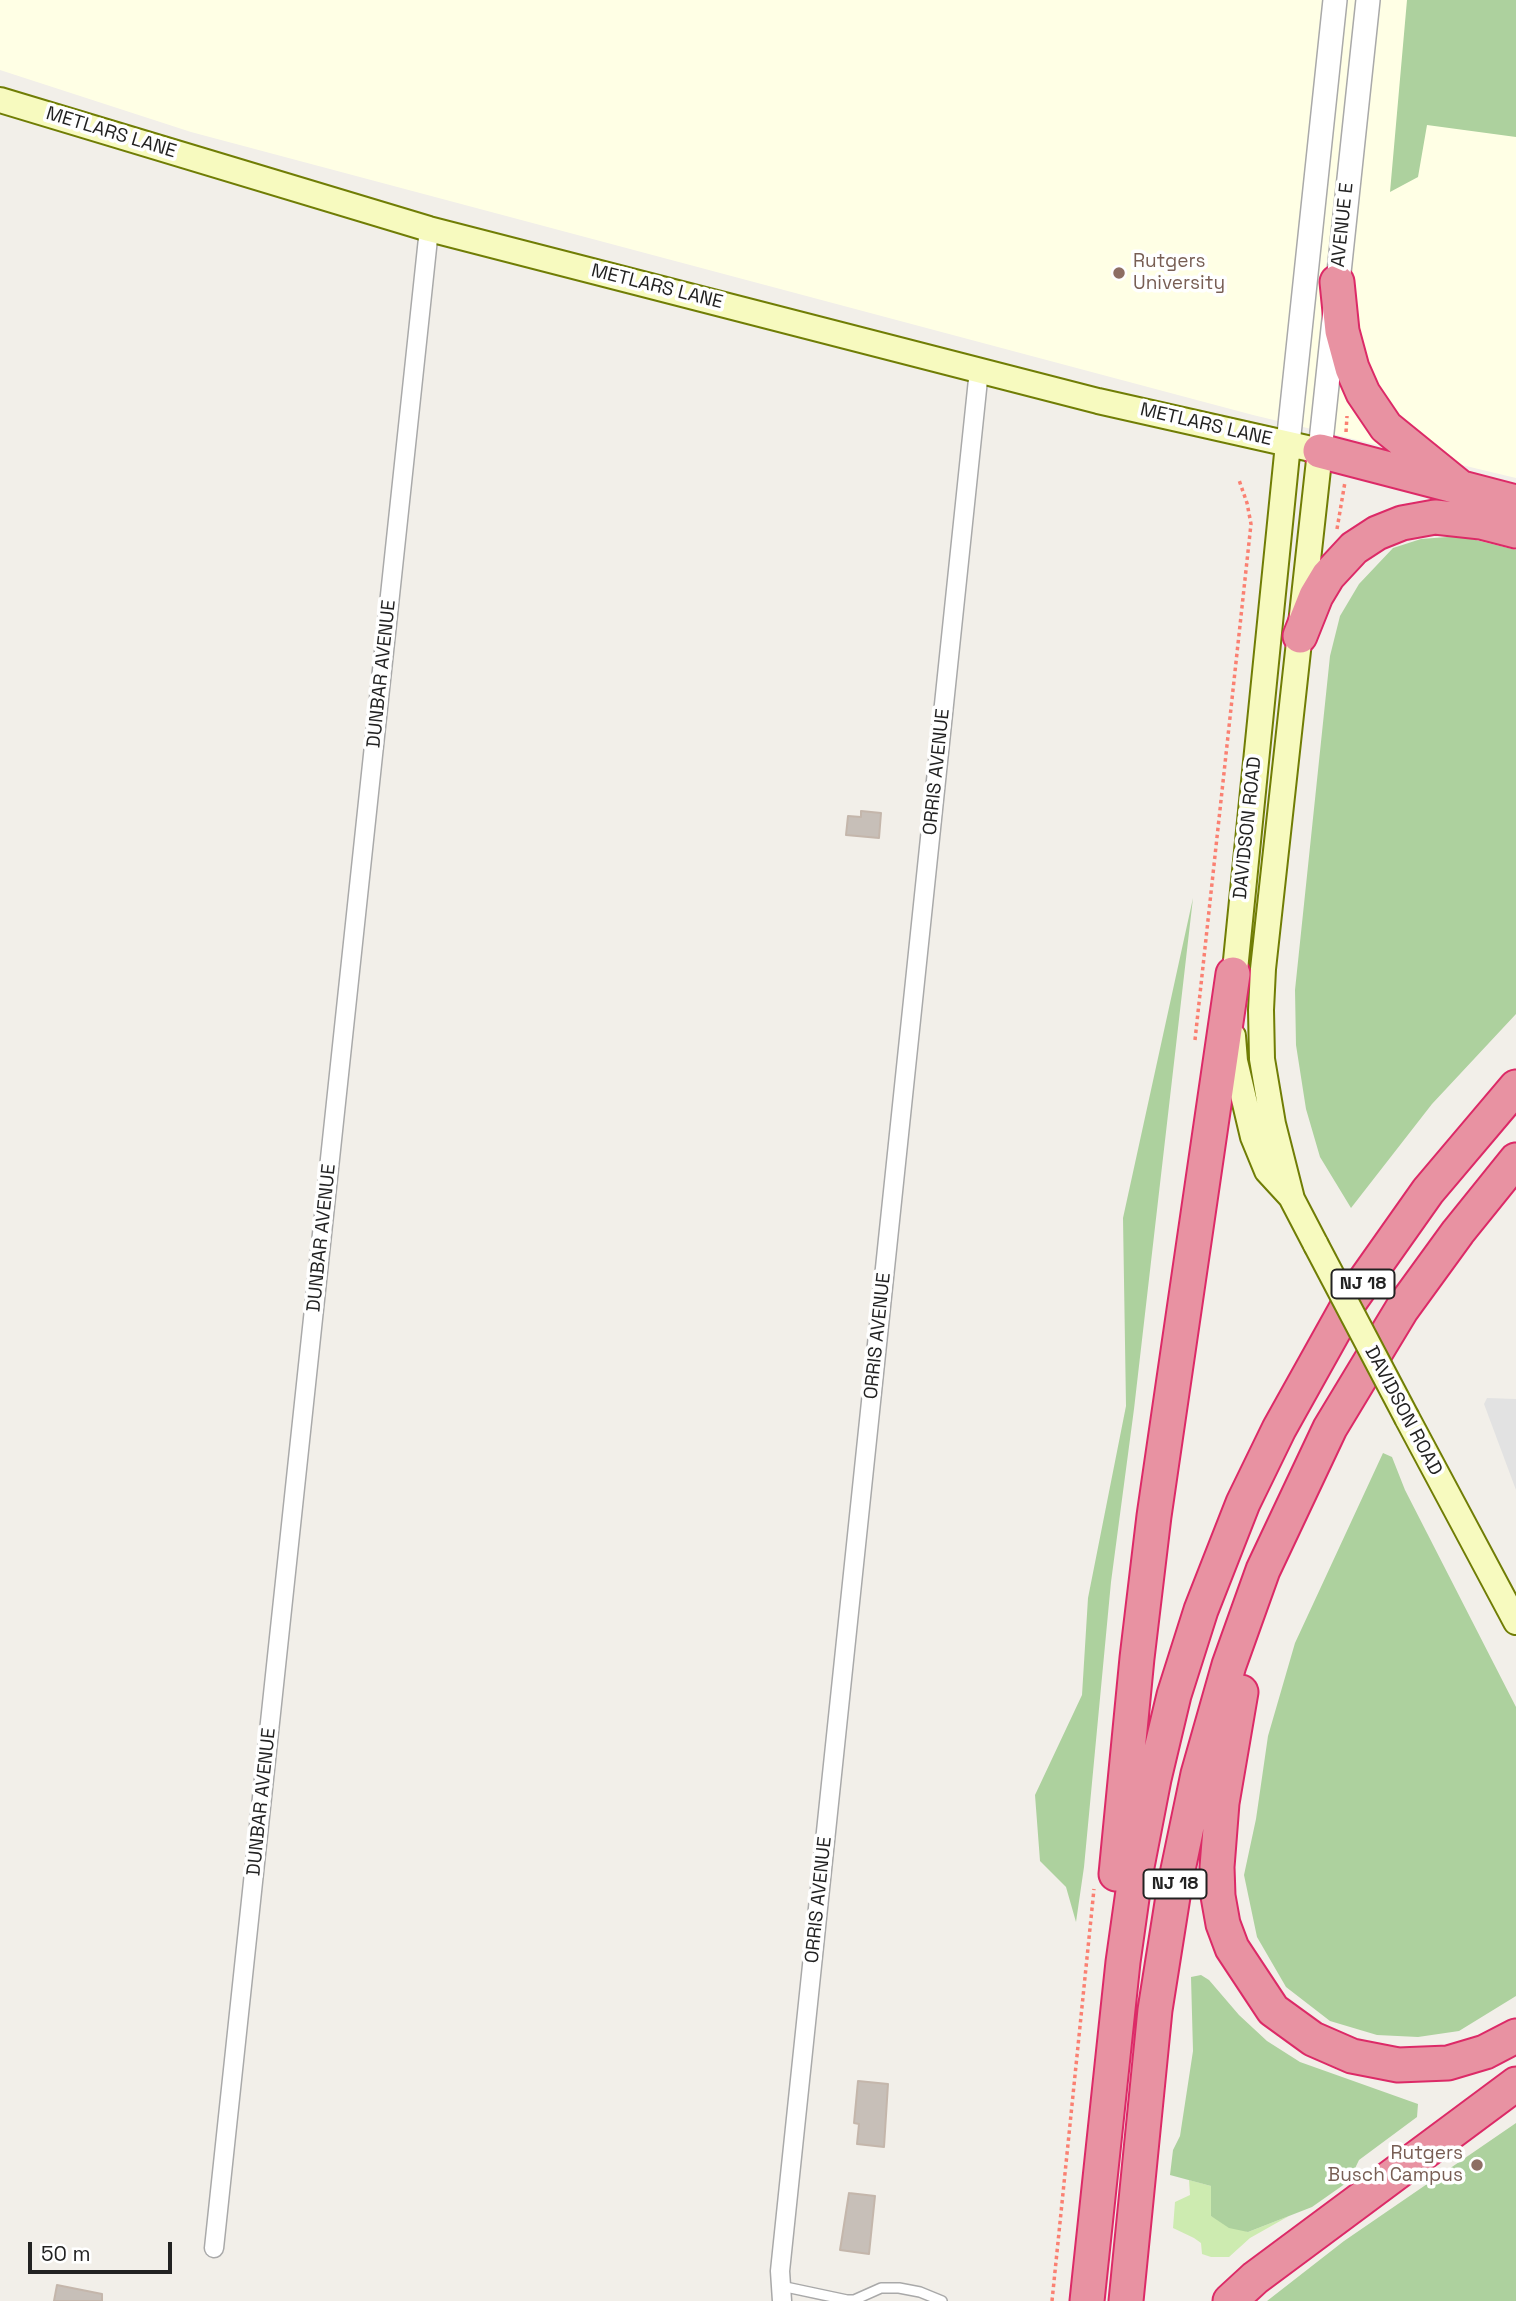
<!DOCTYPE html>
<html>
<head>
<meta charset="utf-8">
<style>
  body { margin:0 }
  #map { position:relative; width:1516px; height:2301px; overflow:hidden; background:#f2efe9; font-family:"Space Grotesk",sans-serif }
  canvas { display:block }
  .scale { position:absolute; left:28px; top:2242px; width:144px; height:32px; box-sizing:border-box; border:4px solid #222; border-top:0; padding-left:9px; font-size:21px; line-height:24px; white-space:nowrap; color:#222; -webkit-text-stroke:5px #fff; paint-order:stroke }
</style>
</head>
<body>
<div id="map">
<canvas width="1516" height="2301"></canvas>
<div class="scale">50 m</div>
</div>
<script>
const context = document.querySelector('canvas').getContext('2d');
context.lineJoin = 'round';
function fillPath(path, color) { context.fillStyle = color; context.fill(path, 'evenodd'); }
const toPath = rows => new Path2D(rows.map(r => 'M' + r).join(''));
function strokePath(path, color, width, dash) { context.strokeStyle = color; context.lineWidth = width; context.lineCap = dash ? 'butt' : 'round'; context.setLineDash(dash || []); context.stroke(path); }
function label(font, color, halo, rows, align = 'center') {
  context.font = font + ' "Space Grotesk",sans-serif'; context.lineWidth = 7; context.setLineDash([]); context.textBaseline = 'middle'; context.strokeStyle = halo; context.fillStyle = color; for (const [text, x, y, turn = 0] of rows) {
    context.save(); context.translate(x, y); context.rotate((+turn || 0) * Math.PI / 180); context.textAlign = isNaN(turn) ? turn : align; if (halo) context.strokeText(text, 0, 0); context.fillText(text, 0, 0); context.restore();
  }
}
fillPath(toPath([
  [0,0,1516,0,1516,478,1253,415,191,132,0,70]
]), '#ffffe5');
fillPath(toPath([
  [1189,2180,1211,2186,1211,2216,1248,2232,1289,2216,1250,2238,1229,2257,1211,2257,1202,2254,1201,2243,1194,2238,1173,2228,1175,2202,1190,2195]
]), '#cdebb0');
fillPath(toPath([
  [1407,0,1516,0,1516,137,1427,125,1418,177,1390,192],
  [1460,536,1516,550,1516,1014,1432,1104,1351,1208,1320,1157,1306,1109,1296,1045,1295,990,1330,656,1340,616,1359,584,1393,548,1421,539],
  [1193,898,1134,1409,1111,1582,1084,1867,1076,1922,1066,1887,1040,1861,1035,1795,1082,1695,1088,1598,1126,1406,1123,1218],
  [1383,1453,1392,1457,1405,1490,1516,1707,1516,1996,1459,2031,1418,2037,1377,2035,1330,2021,1286,1987,1257,1937,1244,1875,1256,1819,1268,1736,1295,1643],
  [1201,1975,1209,1980,1239,2015,1267,2041,1300,2062,1418,2104,1417,2117,1359,2160,1349,2181,1312,2207,1248,2232,1229,2228,1211,2216,1211,2186,1170,2175,1173,2150,1180,2136,1193,2051,1191,1977],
  [1516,2123,1516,2301,1267,2301,1344,2241]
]), '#add19e');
fillPath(toPath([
  [1487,1398,1516,1399,1516,1490,1484,1404]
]), '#e2e2e2');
const building = toPath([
  [861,811,881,813,879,838,846,835,848,816,861,817,861,811],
  [858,2081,888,2084,884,2147,857,2144,859,2124,854,2123,858,2081],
  [849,2193,875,2196,869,2254,840,2250,849,2193],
  [57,2285,102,2294,102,2301,54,2301,57,2285]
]);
fillPath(building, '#c7bfb8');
strokePath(building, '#c4b6ab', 2);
const service = toPath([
  [781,2286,847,2300,854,2300,881,2288,899,2288,920,2292,942,2301]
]);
const minor = toPath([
  [214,2248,429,229],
  [782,2301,780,2271,979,370]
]);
const tertiary = toPath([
  [1288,444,1335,0],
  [1320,451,1368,0]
]);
const secondary = toPath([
  [0,100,429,229,1098,401,1320,451,1263,969,1261,1010,1262,1059,1273,1124,1292,1199,1316,1245],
  [1233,990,1288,444],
  [1233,1036,1235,1061,1253,1137,1267,1171,1290,1196],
  [1407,1418,1516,1622]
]);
const motorway = toPath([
  [1337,282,1342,331,1352,368,1363,393,1386,427,1460,487],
  [1320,451,1516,502],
  [1300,636,1316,596,1328,576,1354,548,1377,533,1402,523,1435,517,1481,522,1516,531],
  [1241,1692,1222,1803,1217,1867,1218,1896,1223,1924,1232,1948,1273,2010,1313,2039,1352,2056,1398,2065,1448,2063,1485,2052,1516,2036],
  [1116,1874,1137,1658,1154,1516,1233,974],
  [1087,2301,1123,1962,1135,1877,1154,1779,1174,1695,1201,1610,1243,1503,1279,1429,1351,1300,1428,1191,1516,1087],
  [1126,2301,1155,2010,1175,1884,1198,1774,1229,1665,1263,1570,1330,1428,1402,1309,1458,1232,1516,1160],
  [1230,2301,1255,2278,1516,2084]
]);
strokePath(service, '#a9a9a9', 12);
strokePath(minor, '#a9a9a9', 21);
strokePath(tertiary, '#a9a9a9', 26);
strokePath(secondary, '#707d05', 28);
strokePath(motorway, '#dc2a67', 37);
strokePath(toPath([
  [1346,432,1347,416],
  [1337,529,1345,482],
  [1195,1040,1251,524,1247,503,1239,480],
  [1052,2301,1094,1889]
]), '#fa8072', 3.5, [3.5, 3.5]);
strokePath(service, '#fff', 9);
strokePath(minor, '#fff', 18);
strokePath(tertiary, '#fff', 23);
strokePath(secondary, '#f7fabf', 24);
strokePath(motorway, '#e892a2', 33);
const secondaryBridge = toPath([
  [1316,1245,1407,1418]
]);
strokePath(secondaryBridge, '#707d05', 28, []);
strokePath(secondaryBridge, '#f7fabf', 24);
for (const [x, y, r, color] of [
  [1119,273,7,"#8d6e63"],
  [1477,2165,7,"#8d6e63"]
]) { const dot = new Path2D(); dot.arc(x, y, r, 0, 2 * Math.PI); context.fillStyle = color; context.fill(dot); strokePath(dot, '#fff', 2.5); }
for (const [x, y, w] of [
  [1363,1284,63],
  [1175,1884,63]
]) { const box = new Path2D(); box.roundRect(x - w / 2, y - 14.5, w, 29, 5); context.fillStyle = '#fff'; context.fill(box); strokePath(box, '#222', 2); }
label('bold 18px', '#222', null, [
  ["NJ 18",1363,1284],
  ["NJ 18",1175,1884]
]);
label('19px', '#222', '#fff', [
  ["METLARS LANE",111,133,17],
  ["AVENUE E",1343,225,-84],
  ["METLARS LANE",657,287,14],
  ["METLARS LANE",1206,425,13],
  ["DUNBAR AVENUE",382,674,-84],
  ["ORRIS AVENUE",937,772,-84],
  ["DAVIDSON ROAD",1248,828,-84],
  ["DUNBAR AVENUE",322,1238,-84],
  ["ORRIS AVENUE",878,1336,-84],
  ["DAVIDSON ROAD",1403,1411,62],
  ["DUNBAR AVENUE",262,1802,-84],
  ["ORRIS AVENUE",819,1900,-84]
]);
label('19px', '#785e54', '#fff', [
  ["Rutgers",1133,262],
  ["University",1133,284],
  ["Rutgers",1463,2154,"right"],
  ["Busch Campus",1463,2176,"right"]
], 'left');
</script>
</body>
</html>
